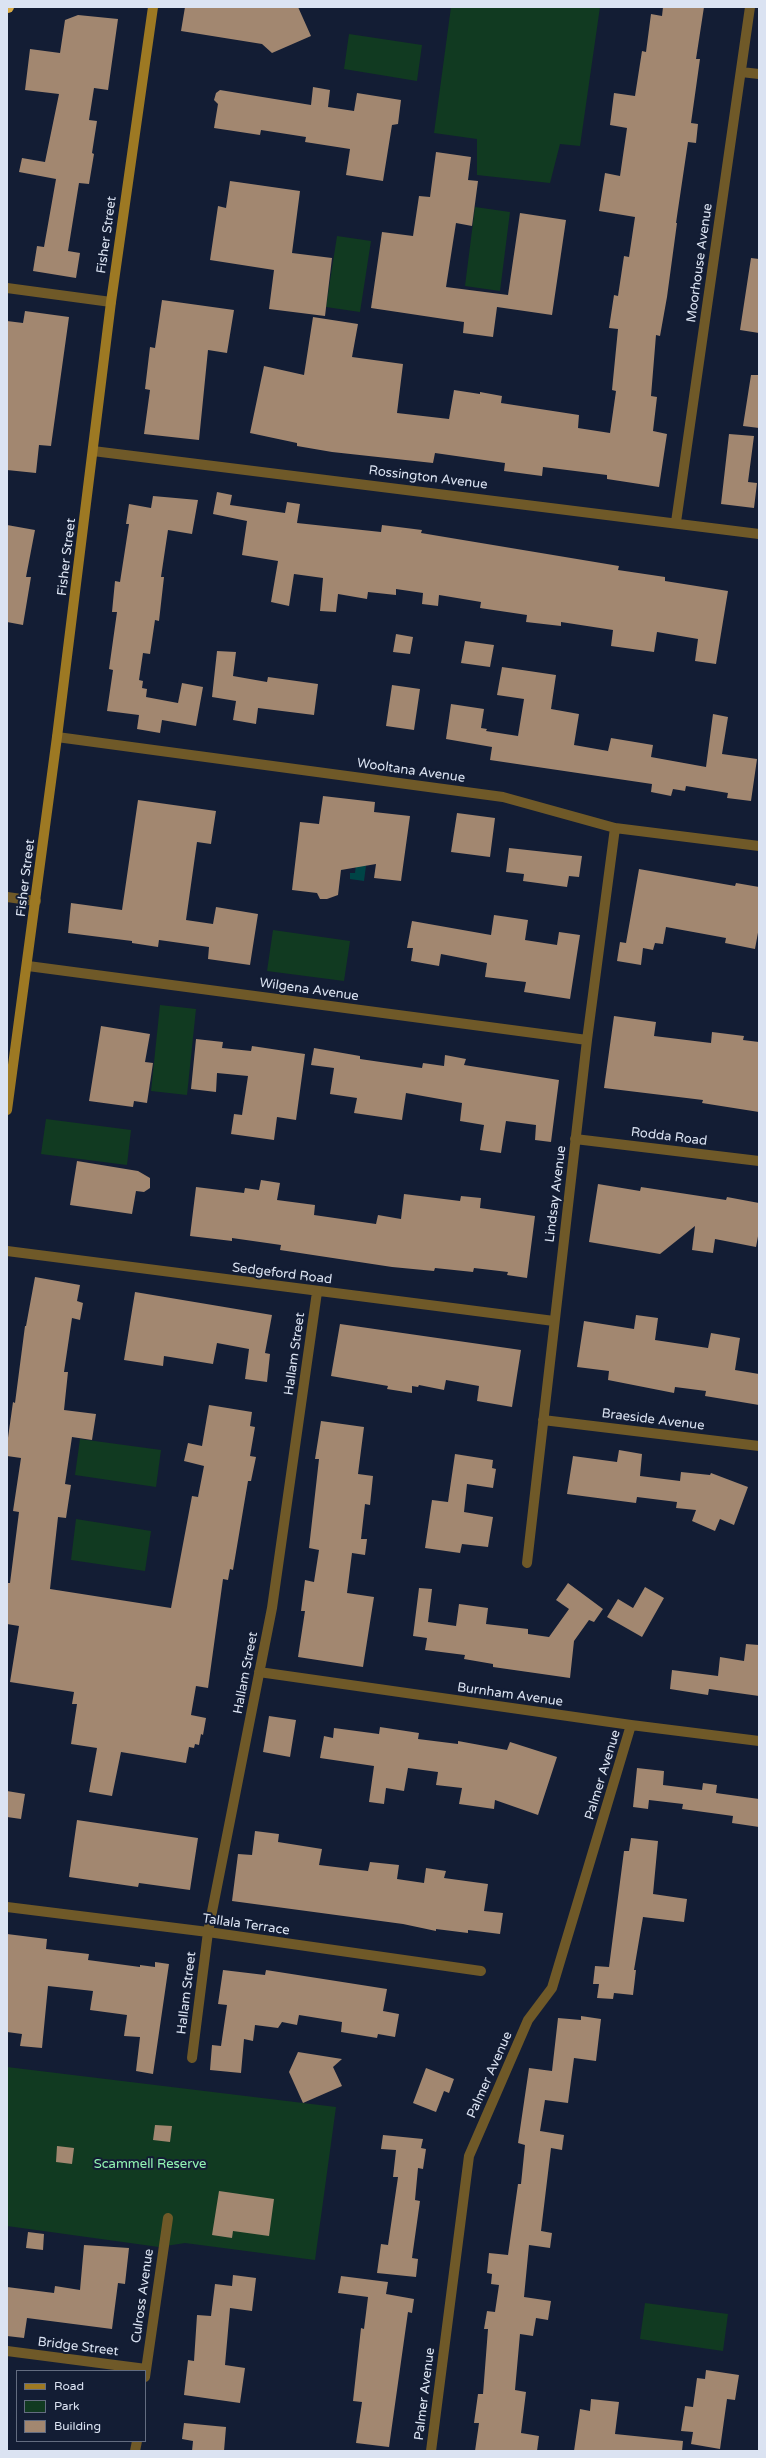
<!DOCTYPE html>
<html>
<head>
<meta charset="utf-8">
<style>
  body { margin:0 }
  #map { position:relative; width:766px; height:2458px; overflow:hidden; background:#131d34; font-family:"Varela Round",sans-serif }
  canvas { display:block }
  .frame { position:absolute; inset:0; border:8px solid #dbe3f2; pointer-events:none }
  .legend { position:absolute; left:16px; top:2370px; width:130px; height:72px; box-sizing:border-box; background:#131d34; border:1px solid #636c80; margin:0; padding:5px 7px; list-style:none; font-size:12px; color:#dbe3f2 }
  .legend li { display:flex; align-items:center; gap:8px; height:20px }
  .legend b { width:20px; border:1px solid #636c80 }
</style>
</head>
<body>
<div id="map">
<canvas width="766" height="2458"></canvas>
<div class="frame"></div>
<ul class="legend">
<li><b style="height:5px;background:#9d7923"></b>Road</li>
<li><b style="height:11px;background:#113a21"></b>Park</li>
<li><b style="height:11px;background:#a28770"></b>Building</li>
</ul>
</div>
<script>
const context = document.querySelector('canvas').getContext('2d');
context.lineJoin = 'round';
function fillPath(path, color) { context.fillStyle = color; context.fill(path, 'evenodd'); }
const toPath = rows => new Path2D(rows.map(r => 'M' + r).join(''));
function strokePath(path, color, width, dash) { context.strokeStyle = color; context.lineWidth = width; context.lineCap = dash ? 'butt' : 'round'; context.setLineDash(dash || []); context.stroke(path); }
function label(font, color, halo, rows, align = 'center') {
  context.font = font + ' "Varela Round",sans-serif'; context.lineWidth = 4; context.setLineDash([]); context.textBaseline = 'middle'; context.strokeStyle = halo; context.fillStyle = color; for (const [text, x, y, turn = 0] of rows) {
    context.save(); context.translate(x, y); context.rotate((+turn || 0) * Math.PI / 180); context.textAlign = isNaN(turn) ? turn : align; if (halo) context.strokeText(text, 0, 0); context.fillText(text, 0, 0); context.restore();
  }
}
fillPath(toPath([
  [451,7,600,7,580,146,560,144,550,183,477,175,477,139,434,133],
  [349,34,422,45,417,81,344,69],
  [475,207,510,212,500,291,465,286],
  [337,236,371,241,360,312,326,307],
  [273,930,350,941,344,981,267,971],
  [160,1005,196,1009,187,1095,151,1091],
  [46,1119,131,1130,127,1165,41,1154],
  [80,1439,161,1450,156,1487,75,1475],
  [76,1519,151,1531,145,1571,71,1560],
  [7,2067,336,2107,315,2260,185,2243,159,2247,7,2226],
  [645,2303,728,2314,723,2351,640,2339]
]), '#113a21');
fillPath(toPath([
  [357,856,367,858,364,881,350,879,350,873,355,873]
]), '#004446');
fillPath(toPath([
  [185,7,298,7,311,36,272,53,262,44,181,31],
  [663,7,704,7,696,59,700,59,691,123,698,124,696,143,688,142,676,223,677,223,667,297,660,336,656,335,651,396,657,397,653,431,667,434,659,487,607,479,607,475,543,467,542,476,504,471,505,463,435,453,433,463,332,452,297,446,297,443,250,433,264,366,304,375,313,317,358,324,352,357,403,364,397,413,449,419,454,390,480,394,480,392,502,396,501,403,579,415,578,428,610,433,616,391,612,390,618,329,609,328,614,295,618,296,624,256,629,257,635,217,599,211,605,173,620,176,627,128,610,125,614,93,635,96,642,51,646,52,651,14,662,16],
  [78,15,118,19,108,90,94,88,89,120,97,121,92,153,94,154,89,184,79,183,68,251,80,253,76,278,33,271,37,246,44,247,56,179,19,172,22,158,45,162,59,94,25,90,30,49,60,53,65,20],
  [313,87,330,90,328,107,354,111,357,93,401,100,398,124,392,125,383,181,346,175,350,149,305,142,306,137,261,130,260,135,214,128,218,104,214,100,216,93,220,90,311,105],
  [436,152,471,157,468,180,478,181,472,226,456,223,446,287,508,295,520,213,566,220,552,315,497,307,493,337,463,333,464,322,371,308,382,232,413,236,419,196,430,197],
  [230,181,300,191,292,253,332,258,325,316,269,309,274,270,210,260,218,206,226,208],
  [751,258,759,259,759,333,740,330],
  [162,300,234,310,227,353,208,350,199,440,144,434,150,390,145,389,150,347,155,348],
  [25,311,69,317,51,446,39,445,36,473,7,470,7,321,23,323],
  [751,375,759,375,759,428,743,426],
  [729,434,754,436,748,482,757,483,754,508,721,504],
  [217,492,232,495,230,505,285,513,287,502,300,504,297,523,381,532,382,525,422,530,421,533,619,566,618,570,665,577,665,581,728,591,716,664,695,661,698,639,657,632,654,652,611,646,613,630,561,622,561,626,526,622,527,615,480,608,481,602,439,595,438,606,422,604,423,593,396,589,396,595,368,592,367,599,338,594,336,612,320,611,323,578,294,574,289,606,271,602,278,561,242,555,247,521,213,514],
  [153,496,198,500,192,534,168,530,161,577,164,577,159,621,155,620,150,654,143,653,139,680,143,681,142,688,147,689,146,697,178,703,182,683,203,687,196,726,162,720,160,733,137,729,139,715,107,711,113,670,109,669,117,612,112,612,115,581,120,582,129,524,126,524,129,504,151,508],
  [7,525,35,530,26,577,31,577,23,625,7,622],
  [396,634,413,637,410,654,393,652],
  [465,641,494,645,490,667,461,663],
  [217,651,236,652,233,676,267,682,268,677,318,684,314,715,258,708,256,724,233,720,236,701,212,697],
  [502,667,556,675,551,709,579,714,574,745,608,751,611,738,653,745,651,757,706,767,713,714,728,717,722,754,757,759,751,801,727,798,728,793,686,786,685,791,673,789,671,796,651,792,652,784,490,760,492,747,446,739,451,704,484,709,481,728,487,729,486,731,518,736,524,699,497,695],
  [392,685,420,689,414,730,386,726],
  [323,796,375,802,374,812,410,816,401,881,374,878,376,864,341,870,338,895,327,899,320,899,317,893,292,890,300,822,319,824],
  [138,800,216,811,211,844,197,842,186,920,213,924,216,907,258,914,250,965,208,959,209,947,159,940,158,947,132,943,132,941,68,933,71,903,122,910],
  [457,813,495,818,490,857,451,852],
  [509,848,582,856,579,877,569,876,567,887,523,881,524,874,506,872],
  [639,869,735,886,736,883,759,887,759,927,755,949,725,943,726,938,666,927,663,944,655,943,653,950,643,948,641,965,617,961,620,942,626,943],
  [494,915,528,920,525,940,557,945,559,932,580,935,570,999,524,992,526,982,485,977,487,963,441,954,439,966,411,961,413,948,407,948,412,921,491,935],
  [614,1016,656,1022,654,1036,711,1043,712,1032,744,1036,743,1040,759,1042,759,1112,702,1103,703,1100,604,1088],
  [101,1026,150,1034,145,1062,153,1063,147,1103,134,1101,133,1107,89,1101],
  [196,1039,223,1042,222,1048,251,1051,252,1046,305,1054,296,1120,277,1117,274,1140,231,1134,234,1114,242,1115,248,1076,217,1073,216,1092,191,1089],
  [314,1048,360,1056,360,1059,422,1068,423,1063,444,1066,445,1055,466,1059,464,1065,559,1080,551,1142,535,1140,536,1125,506,1121,501,1153,480,1150,484,1125,460,1121,462,1103,406,1093,402,1120,354,1113,357,1098,330,1094,334,1068,311,1065],
  [77,1161,138,1171,150,1178,150,1188,144,1192,136,1191,132,1214,70,1205],
  [261,1180,280,1183,277,1200,315,1205,314,1215,376,1224,378,1215,401,1219,404,1194,460,1201,461,1196,481,1198,480,1208,535,1216,527,1278,507,1275,508,1272,474,1268,473,1272,435,1268,434,1271,392,1267,280,1250,281,1245,232,1238,232,1241,190,1236,196,1187,244,1193,245,1188,259,1190],
  [598,1184,640,1191,641,1187,726,1200,727,1197,759,1203,759,1231,756,1247,715,1239,713,1253,692,1250,695,1226,660,1254,589,1242],
  [35,1277,80,1285,77,1301,83,1303,80,1320,72,1318,64,1372,68,1372,64,1410,96,1414,92,1440,72,1437,65,1484,71,1485,66,1518,58,1517,50,1589,171,1608,192,1496,198,1497,204,1466,184,1461,188,1443,202,1446,209,1405,252,1412,250,1426,255,1427,250,1456,256,1457,251,1481,248,1481,233,1570,230,1569,228,1580,223,1579,208,1688,196,1686,191,1715,206,1718,203,1735,201,1734,199,1745,195,1744,194,1748,189,1747,186,1763,121,1752,112,1796,89,1792,97,1748,71,1744,77,1704,72,1704,74,1692,10,1682,19,1626,7,1624,7,1583,10,1583,19,1512,13,1511,21,1458,7,1456,7,1445,13,1402,15,1403,25,1326,26,1326],
  [135,1292,272,1315,265,1353,270,1354,267,1382,245,1379,249,1349,217,1343,213,1364,164,1356,163,1366,124,1360],
  [636,1315,658,1318,655,1340,708,1348,711,1333,740,1338,735,1370,759,1374,759,1405,705,1396,706,1391,675,1387,674,1393,608,1380,609,1371,577,1367,584,1321,634,1329],
  [340,1324,521,1350,512,1407,477,1401,479,1386,446,1380,444,1390,419,1385,418,1387,412,1386,412,1393,387,1389,388,1386,331,1376],
  [321,1421,364,1427,358,1474,373,1476,370,1505,365,1504,361,1539,367,1539,365,1555,352,1553,347,1593,374,1597,363,1667,298,1657,305,1611,301,1611,305,1580,314,1582,319,1550,309,1548,319,1459,315,1459],
  [619,1450,642,1454,640,1476,680,1481,681,1472,710,1475,711,1473,748,1487,734,1525,720,1519,715,1531,692,1521,696,1510,676,1508,677,1502,637,1497,636,1503,567,1494,573,1456,617,1462],
  [455,1454,493,1460,492,1468,496,1469,493,1488,467,1484,464,1512,493,1517,488,1547,462,1544,460,1553,425,1548,432,1500,448,1502],
  [568,1583,603,1609,594,1622,589,1620,574,1641,570,1678,493,1667,493,1664,464,1659,465,1655,425,1650,427,1638,413,1636,419,1588,432,1589,428,1622,456,1626,459,1604,488,1608,486,1624,528,1629,528,1634,549,1637,569,1609,556,1600],
  [645,1587,664,1598,642,1637,607,1617,618,1599,633,1608],
  [746,1644,759,1645,759,1696,709,1689,708,1695,670,1689,672,1670,718,1676,720,1657,744,1661],
  [269,1716,296,1720,290,1757,263,1752],
  [380,1727,419,1733,418,1739,458,1744,458,1741,507,1750,510,1742,557,1757,538,1815,495,1800,494,1809,459,1804,462,1788,436,1785,438,1772,408,1768,404,1791,386,1788,384,1804,369,1802,374,1766,320,1758,324,1736,333,1738,334,1728,379,1734],
  [637,1768,664,1771,663,1785,702,1790,703,1783,717,1785,716,1793,759,1799,759,1827,732,1823,733,1816,682,1809,683,1804,649,1800,648,1809,633,1807],
  [7,1791,25,1794,21,1819,7,1817],
  [77,1820,198,1838,190,1890,139,1883,138,1887,69,1877],
  [255,1831,279,1834,278,1842,322,1849,319,1865,368,1871,370,1862,399,1865,397,1879,424,1883,426,1868,446,1871,444,1878,488,1884,484,1911,503,1913,500,1934,468,1930,468,1933,436,1929,436,1931,403,1924,232,1901,238,1854,252,1855],
  [631,1838,658,1841,653,1894,687,1899,684,1922,643,1917,634,1970,636,1970,633,1995,614,1993,613,1999,597,1998,599,1984,593,1984,595,1966,609,1967,624,1851,629,1851],
  [7,1934,47,1939,46,1949,89,1954,88,1960,140,1967,140,1965,155,1967,155,1962,169,1964,153,2074,136,2071,140,2037,124,2036,127,2015,90,2010,93,1991,48,1986,42,2048,20,2046,22,2034,7,2032],
  [223,1970,265,1975,266,1970,387,1989,383,2011,399,2014,395,2037,378,2034,377,2038,341,2032,342,2022,299,2015,297,2025,282,2022,278,2028,255,2025,253,2041,244,2039,241,2073,210,2070,212,2045,221,2046,227,2005,218,2004],
  [581,2016,601,2019,596,2061,574,2058,568,2103,545,2100,540,2131,564,2135,562,2150,551,2148,541,2231,552,2233,550,2248,529,2245,524,2297,551,2301,548,2320,536,2318,533,2336,520,2334,515,2390,526,2392,521,2433,539,2436,537,2451,475,2451,479,2423,474,2423,478,2394,483,2394,488,2329,484,2329,487,2311,495,2312,499,2285,491,2284,492,2274,487,2273,489,2253,508,2255,518,2184,521,2184,525,2145,518,2143,529,2068,552,2071,558,2018,581,2020],
  [298,2052,342,2059,333,2067,342,2086,303,2103,289,2072],
  [426,2068,454,2079,449,2093,444,2091,436,2112,413,2103],
  [155,2125,172,2126,170,2142,153,2140],
  [383,2135,423,2139,421,2148,426,2149,423,2169,418,2168,415,2200,420,2201,412,2258,418,2259,416,2277,377,2273,381,2244,388,2245,398,2177,393,2177,396,2150,381,2149],
  [57,2146,74,2148,72,2164,56,2162],
  [219,2191,274,2199,269,2236,233,2231,232,2238,212,2235],
  [28,2232,44,2234,43,2250,26,2248],
  [84,2245,129,2248,125,2284,118,2283,112,2329,27,2318,24,2338,7,2336,7,2287,54,2293,55,2286,80,2290],
  [233,2275,256,2278,252,2311,230,2308,225,2365,245,2368,240,2403,184,2395,188,2360,194,2361,197,2315,211,2316,215,2284,232,2286],
  [341,2276,388,2282,386,2294,414,2299,412,2313,408,2312,389,2447,356,2443,362,2402,353,2401,361,2328,364,2329,368,2297,338,2293],
  [706,2370,739,2375,735,2400,727,2399,720,2449,691,2444,693,2432,681,2431,685,2406,693,2407,697,2378,705,2379],
  [591,2399,619,2402,615,2434,683,2441,682,2451,574,2451,580,2409,590,2411],
  [184,2423,226,2427,224,2451,192,2451,193,2441,182,2439]
]), '#a28770');
strokePath(toPath([
  [741,72,759,74],
  [7,288,111,302],
  [93,451,759,534],
  [676,522,750,7],
  [57,737,503,797,615,828,759,846],
  [7,897,36,901],
  [28,966,587,1040],
  [575,1139,759,1161],
  [7,1251,554,1321],
  [543,1420,759,1446],
  [527,1563,587,1040,615,828],
  [259,1672,631,1725,759,1741],
  [7,1907,208,1932,481,1971],
  [192,2058,208,1932,272,1608,317,1292],
  [7,2351,146,2369],
  [145,2377,168,2218],
  [135,2451,137,2441],
  [431,2451,469,2156,528,2020,552,1988,631,1725]
]), '#6f5928', 10);
strokePath(toPath([
  [7,1110,57,737,111,302,153,7]
]), '#9d7923', 10);
strokePath(toPath([
  [7,7,8,7]
]), '#d9ac46', 12);
label('13px', '#dbe3f2', '#131d34', [
  ["Fisher Street",107,235,-82],
  ["Moorhouse Avenue",700,263,-82],
  ["Rossington Avenue",428,478,7],
  ["Fisher Street",67,557,-83],
  ["Wooltana Avenue",411,771,8],
  ["Fisher Street",26,878,-83],
  ["Wilgena Avenue",309,990,8],
  ["Rodda Road",669,1137,7],
  ["Lindsay Avenue",556,1194,-83],
  ["Sedgeford Road",282,1274,7],
  ["Hallam Street",295,1354,-82],
  ["Braeside Avenue",653,1420,7],
  ["Hallam Street",246,1673,-79],
  ["Burnham Avenue",510,1695,8],
  ["Palmer Avenue",603,1775,-73],
  ["Tallala Terrace",246,1925,8],
  ["Hallam Street",187,1993,-83],
  ["Palmer Avenue",490,2075,-66],
  ["Culross Avenue",143,2296,-82],
  ["Bridge Street",78,2347,7],
  ["Palmer Avenue",425,2394,-83]
]);
label('13px', '#93f6b4', '#131d34', [
  ["Scammell Reserve",150,2165]
]);
</script>
</body>
</html>
